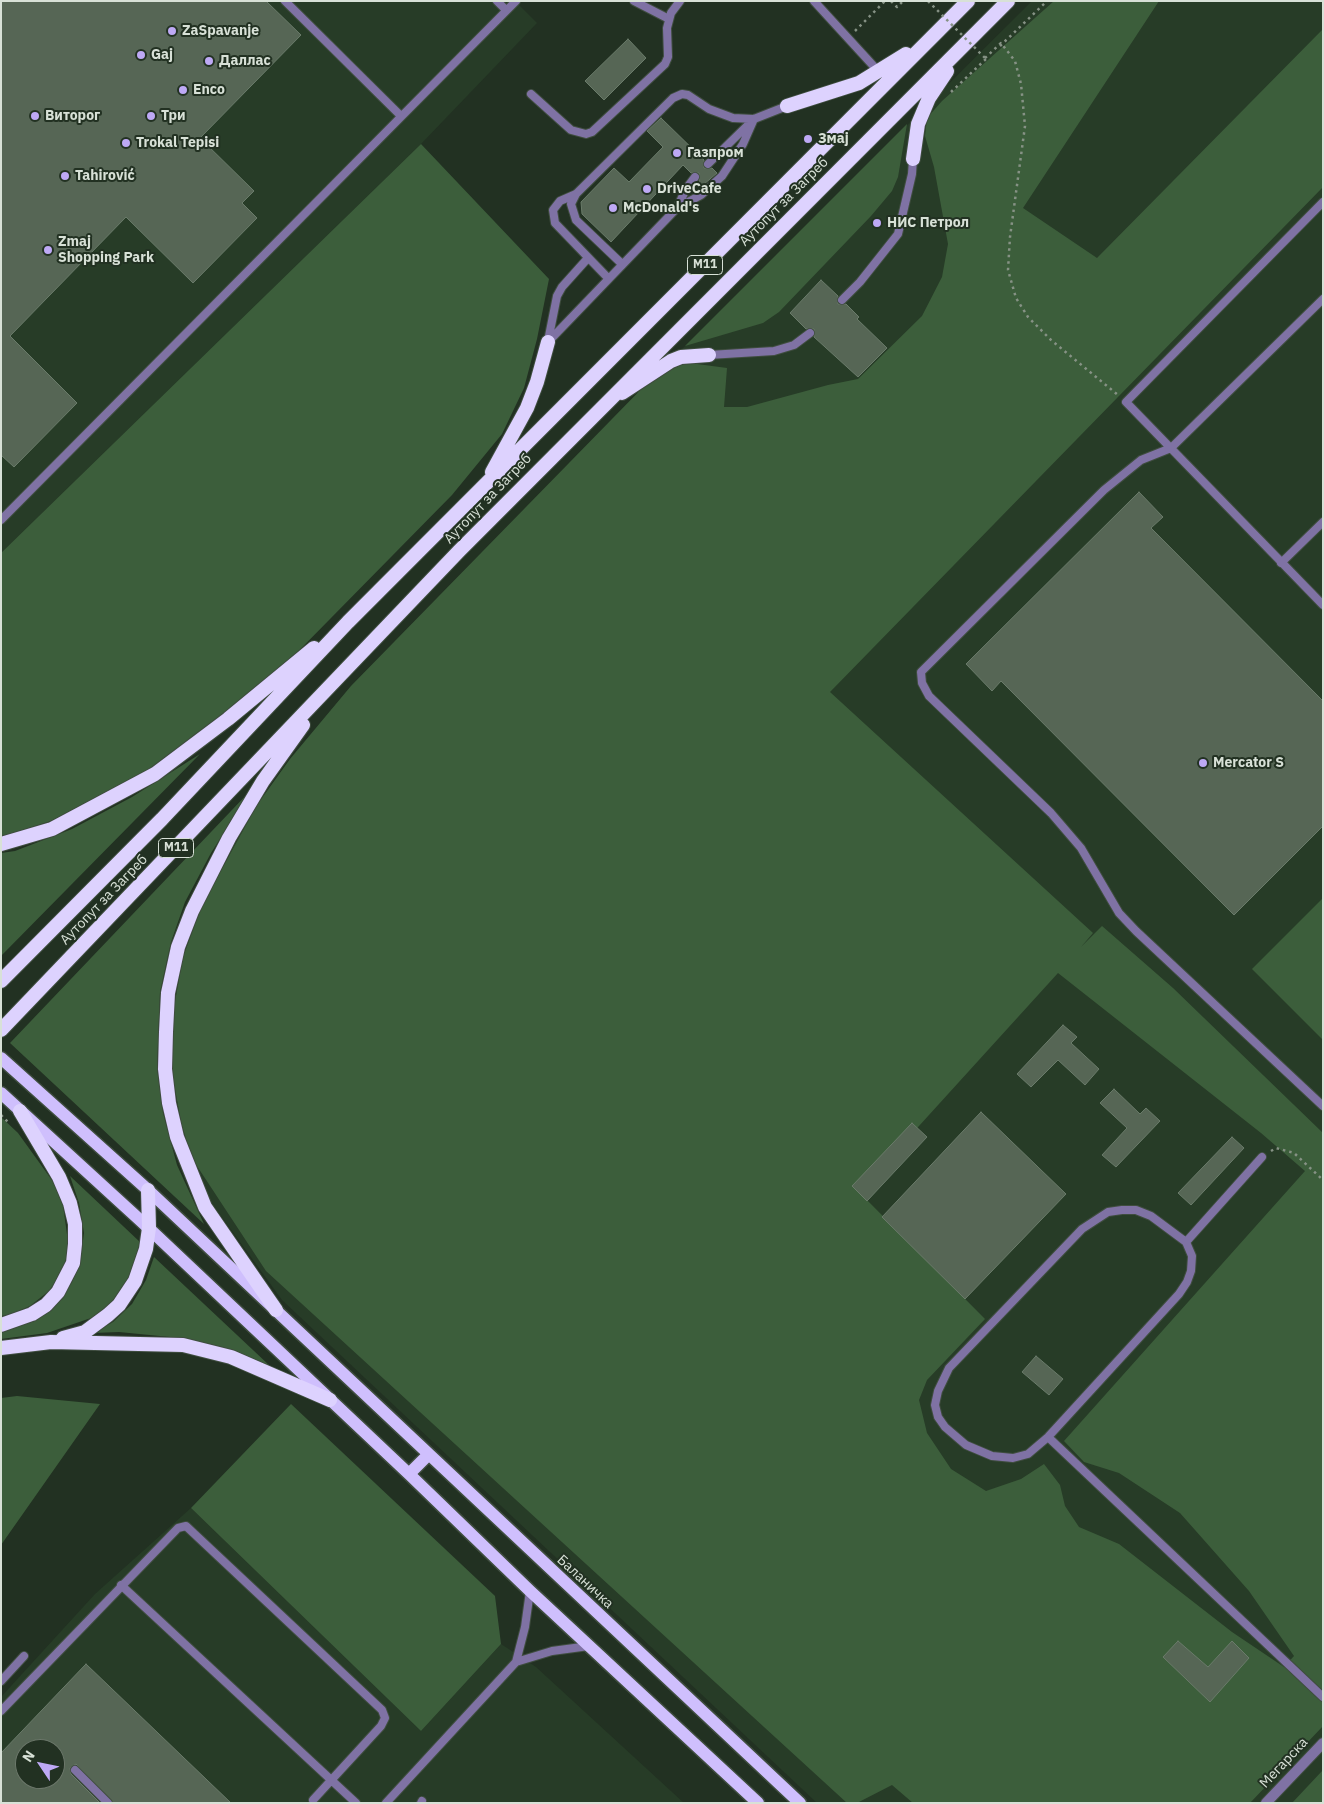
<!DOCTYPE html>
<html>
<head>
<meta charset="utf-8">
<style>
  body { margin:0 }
  #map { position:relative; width:1324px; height:1804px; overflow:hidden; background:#223122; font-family:"IBM Plex Sans",sans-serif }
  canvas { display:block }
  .frame { position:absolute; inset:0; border:2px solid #d8e1d7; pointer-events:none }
  .north { position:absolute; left:15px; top:1739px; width:50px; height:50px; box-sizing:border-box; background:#223122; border:1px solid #6b776a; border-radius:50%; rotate:304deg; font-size:14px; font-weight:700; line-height:20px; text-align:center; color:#d8e1d7 }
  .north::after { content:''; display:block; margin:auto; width:18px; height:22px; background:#bea9f5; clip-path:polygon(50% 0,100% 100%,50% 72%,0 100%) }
</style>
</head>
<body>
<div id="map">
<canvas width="1324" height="1804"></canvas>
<div class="frame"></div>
<div class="north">N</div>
</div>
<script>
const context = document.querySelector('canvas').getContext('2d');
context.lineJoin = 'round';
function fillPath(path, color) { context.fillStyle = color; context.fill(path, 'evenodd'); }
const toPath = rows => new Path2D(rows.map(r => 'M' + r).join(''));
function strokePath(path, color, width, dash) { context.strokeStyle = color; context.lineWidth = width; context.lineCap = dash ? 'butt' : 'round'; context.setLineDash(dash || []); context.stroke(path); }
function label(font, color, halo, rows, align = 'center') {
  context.font = font + ' "IBM Plex Sans",sans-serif'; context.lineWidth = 4; context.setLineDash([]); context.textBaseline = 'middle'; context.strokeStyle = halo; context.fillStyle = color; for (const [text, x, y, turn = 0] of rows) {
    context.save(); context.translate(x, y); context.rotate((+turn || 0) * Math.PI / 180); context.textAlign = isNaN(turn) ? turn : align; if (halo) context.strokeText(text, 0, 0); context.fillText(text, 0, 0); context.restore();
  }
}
fillPath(toPath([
  [1,1,515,1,537,23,421,144,1,553],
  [1032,1,1323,1,1323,1803,817,1803,282,1300,211,1202,193,1163,181,1122,230,851,257,805,290,759,351,686,660,371],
  [191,1508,421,1731,501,1644,536,1667,684,1803,1,1803,1,1697,95,1594],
  [25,1749,55,1749,55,1779,25,1779]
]), '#273c27');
fillPath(toPath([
  [1054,1,1159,1,1023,208,1097,258,1323,29,1323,187,830,692,1093,933,1081,947,1102,926,1173,988,1323,1133,1323,1726,1250,1803,913,1803,892,1785,857,1803,847,1803,266,1271,195,1163,193,1163,181,1122,171,1067,174,1007,183,957,202,905,257,805,290,759,351,686,655,375,682,362,727,368,724,407,747,407,828,385,858,379,922,316,942,277,948,244,934,167,925,136,927,118,942,101],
  [1058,973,1261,1133,1305,1171,1064,1441,1084,1462,1119,1473,1180,1513,1249,1591,1294,1656,1284,1667,1232,1632,1119,1544,1079,1527,1065,1506,1060,1485,1044,1464,1021,1479,986,1491,951,1469,927,1433,919,1400,927,1380,985,1319,859,1192],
  [907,124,898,177,892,191,871,216,779,312,763,323,685,346],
  [421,144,549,279,537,339,524,388,502,434,452,495,270,680,163,762,51,821,1,837,1,553],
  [200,754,1,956,1,853,15,851,72,829,132,797],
  [251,790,211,853,185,902,171,942,160,992,157,1068,163,1113,177,1165,204,1224,10,1043],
  [1323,898,1323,1040,1252,969],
  [1,1117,18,1133,54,1183,63,1205,69,1249,62,1272,49,1291,30,1306,9,1315,1,1316],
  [70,1176,141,1243,132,1276,121,1293,107,1309,91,1318,47,1333,1,1339,1,1329,35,1320,57,1304,72,1282,81,1255,84,1233,79,1203],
  [154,1257,270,1366,222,1347,180,1338,119,1332,93,1333,113,1322,132,1304,146,1280],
  [17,1396,100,1404,1,1545,1,1398],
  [291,1404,495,1596,501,1644,421,1731,191,1508],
  [1323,1770,1323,1803,1292,1803]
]), '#3c5e3b');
const building = toPath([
  [1,1,266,1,301,35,200,138,254,191,242,203,257,218,193,283,126,217,10,336,77,403,14,467,1,455,1,1],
  [628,39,646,58,604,100,585,81,628,39],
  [661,118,704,160,704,168,712,168,717,173,703,185,699,181,699,173,691,173,683,165,611,242,582,214,581,202,614,168,629,182,663,147,647,131,661,118],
  [821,280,838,296,838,304,846,304,859,317,857,319,887,348,858,377,814,337,814,329,806,329,790,313,821,280],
  [1139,492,1163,517,1151,528,1323,701,1323,826,1234,915,1001,681,992,691,966,664,1139,492],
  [1063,1025,1077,1037,1071,1043,1099,1069,1085,1085,1058,1060,1031,1087,1017,1074,1063,1025],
  [1114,1089,1140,1114,1146,1108,1160,1121,1116,1167,1102,1155,1127,1128,1100,1103,1114,1089],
  [981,1112,1066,1194,965,1299,882,1217,981,1112],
  [912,1123,927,1137,867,1201,852,1186,912,1123],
  [1232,1137,1244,1148,1191,1205,1178,1193,1232,1137],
  [1036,1356,1063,1379,1049,1395,1022,1372,1036,1356],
  [1178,1641,1208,1667,1232,1641,1249,1658,1210,1702,1163,1657,1178,1641],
  [86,1664,231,1803,114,1803,76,1764,70,1768,71,1774,100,1803,1,1803,1,1753,86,1664],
  [25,1749,55,1749,55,1779,25,1779,25,1749]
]);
fillPath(building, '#566655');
strokePath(building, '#6a7b6a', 1);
const service = toPath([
  [285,1,401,116],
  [497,1,506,10],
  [634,1,669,19],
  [814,1,879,72],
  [531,94,571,130,586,134,592,132,665,64,668,57,667,28,671,13,680,1],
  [708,164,751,122],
  [576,194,571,204,576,220,622,264],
  [1323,202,1126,402,1323,605],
  [677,208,686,189,695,177],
  [608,278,555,223,553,210,560,201,576,194,673,98,682,94,688,95,709,109,733,118,754,119,787,106],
  [1323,299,1171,448,1141,460,1104,490,921,672,922,683,929,696,1051,813,1081,848,1119,913,1136,931,1323,1106],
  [842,300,860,282,898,234,912,174,913,159],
  [548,341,557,296,562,287,588,258],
  [548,342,677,208,701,195,722,176,743,144,754,119],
  [709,355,774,351,794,345,810,333],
  [1,520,516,1],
  [1281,563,1323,522],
  [1122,1210,1136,1210,1151,1216,1186,1242,1192,1256,1191,1271,1187,1282,1179,1294,1048,1437,1028,1454,1013,1458,992,1456,966,1445,945,1427,938,1417,935,1405,938,1391,949,1368,1082,1229,1108,1212,1122,1210],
  [1186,1242,1262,1157],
  [1048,1437,1323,1697],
  [121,1585,356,1803],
  [516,1662,552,1651,589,1646],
  [1,1681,24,1656],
  [1,1711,178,1528,186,1526,382,1710,385,1718,381,1726,313,1800],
  [75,1770,108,1803],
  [386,1803,516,1662,525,1627,530,1591],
  [421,1803,422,1801]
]);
const minor = toPath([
  [1266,1803,1323,1743]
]);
const primary = toPath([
  [1,1058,148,1190,800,1803],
  [1,1093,141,1221,409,1474,530,1591,758,1803],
  [409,1474,428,1455]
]);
const trunk = toPath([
  [787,106,859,83,906,54],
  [913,159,918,124,929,98,947,71],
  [622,393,671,361,681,357,709,355],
  [492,472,527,408,537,382,548,342],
  [1,844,52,829,155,774,228,719,314,648],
  [1,981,162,819,348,622,968,1],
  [1,1030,459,551,1008,1],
  [276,1310,205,1207,177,1137,169,1103,165,1069,166,1032,168,993,178,947,192,911,229,838,263,781,303,725],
  [1,1325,32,1314,46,1305,58,1292,73,1263,75,1244,75,1224,70,1203,59,1177,20,1111],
  [63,1338,85,1332,108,1315,119,1305,135,1281,146,1249,149,1228,148,1190],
  [1,1348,51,1342,183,1345,231,1357,330,1400]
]);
strokePath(service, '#3f4d3f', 10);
strokePath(minor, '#3f4d3f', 12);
strokePath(primary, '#3f4d3f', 15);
strokePath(trunk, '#3f4d3f', 16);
strokePath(toPath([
  [891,1,897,7,903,1],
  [855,31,885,1],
  [1000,46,1047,1],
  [985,58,1001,43,1015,61,1021,84,1025,126,1010,237,1008,270,1016,298,1028,317,1051,340,1118,395],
  [951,92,987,58],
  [1,1115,9,1123],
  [1271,1151,1276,1148,1294,1153,1323,1180]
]), '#869285', 2.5, [2.5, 4]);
strokePath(service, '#7f72a4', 8);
strokePath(minor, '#7f72a4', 10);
strokePath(primary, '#cfbffd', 12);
strokePath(trunk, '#ddd2fe', 14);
strokePath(toPath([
  [928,1,985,58]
]), '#869285', 2.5, [2.5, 4]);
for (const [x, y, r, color] of [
  [172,31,5,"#bea9f5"],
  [141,55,5,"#bea9f5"],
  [209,61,5,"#bea9f5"],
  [183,90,5,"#bea9f5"],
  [35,116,5,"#bea9f5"],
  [151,116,5,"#bea9f5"],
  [808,139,5,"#bea9f5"],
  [126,143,5,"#bea9f5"],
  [677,153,5,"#bea9f5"],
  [65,176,5,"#bea9f5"],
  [647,189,5,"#bea9f5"],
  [613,208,5,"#bea9f5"],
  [877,223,5,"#bea9f5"],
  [48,250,5,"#bea9f5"],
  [1203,763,5,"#bea9f5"]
]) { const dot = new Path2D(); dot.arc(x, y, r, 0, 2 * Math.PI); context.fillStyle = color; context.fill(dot); strokePath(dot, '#223122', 2); }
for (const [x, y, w] of [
  [705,265,35],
  [176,848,35]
]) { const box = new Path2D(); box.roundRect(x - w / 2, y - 9.5, w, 19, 4); context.fillStyle = '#223122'; context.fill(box); strokePath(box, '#d8e1d7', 1); }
label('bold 12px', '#d8e1d7', null, [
  ["M11",705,265],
  ["M11",176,848]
]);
label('bold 14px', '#d8e1d7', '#223122', [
  ["ZaSpavanje",182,31],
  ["Gaj",151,55],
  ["Даллас",219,61],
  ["Enco",193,90],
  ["Виторог",45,116],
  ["Три",161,116],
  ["Змај",818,139],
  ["Trokal Tepisi",136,143],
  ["Газпром",687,153],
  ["Tahirović",75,176],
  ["DriveCafe",657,189],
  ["McDonald's",623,208],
  ["НИС Петрол",887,223],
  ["Zmaj",58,242],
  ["Shopping Park",58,258],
  ["Mercator S",1213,763]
], 'left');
label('14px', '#d8e1d7', '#223122', [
  ["Аутопут за Загреб",784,202,-45],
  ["Аутопут за Загреб",488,499,-46],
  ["Аутопут за Загреб",104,900,-46],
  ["Баланичка",585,1582,43],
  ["Мегарска",1284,1763,-47]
]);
</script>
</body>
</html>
